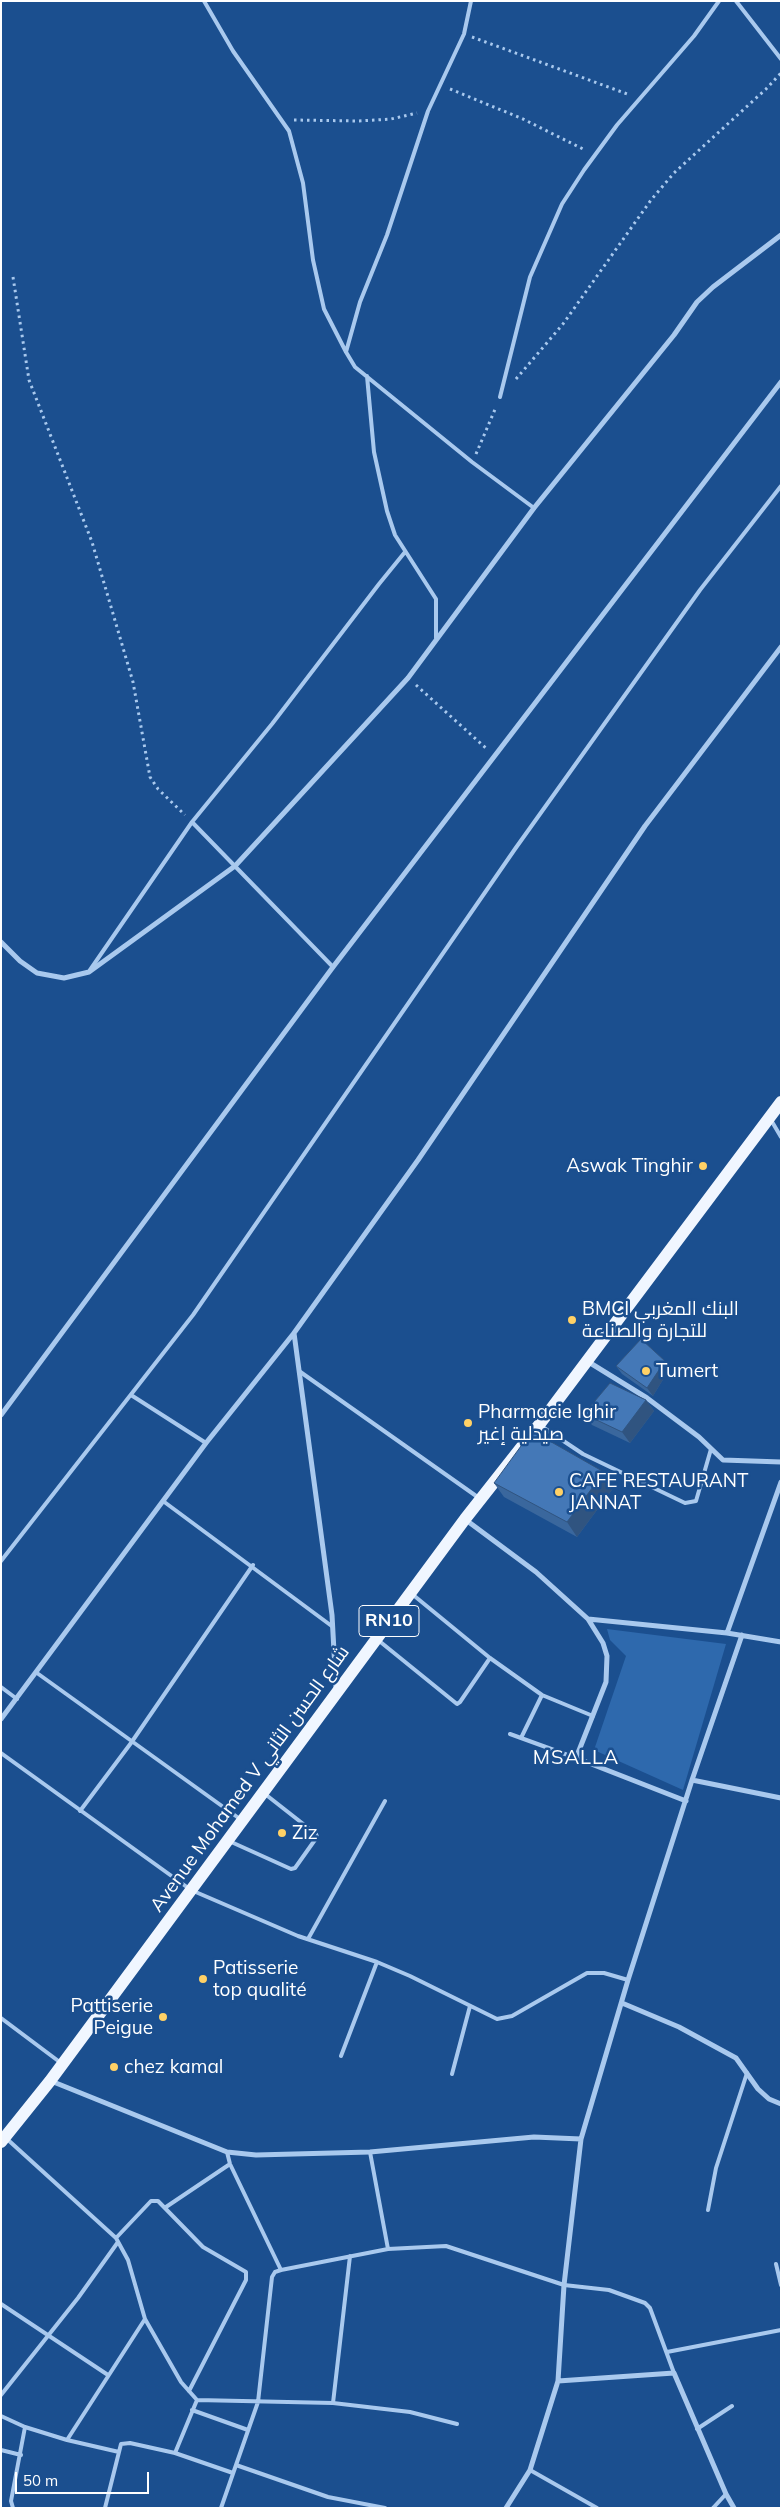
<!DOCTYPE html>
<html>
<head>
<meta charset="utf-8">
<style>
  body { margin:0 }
  #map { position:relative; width:782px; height:2509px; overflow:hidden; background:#1b4f8f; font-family:Mulish,sans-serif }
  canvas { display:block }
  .frame { position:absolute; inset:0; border:2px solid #fff; pointer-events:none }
  .scale { position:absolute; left:15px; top:2472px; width:134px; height:22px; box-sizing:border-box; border:2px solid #fff; border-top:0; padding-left:6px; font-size:15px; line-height:18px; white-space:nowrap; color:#fff; -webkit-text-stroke:4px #1b4f8f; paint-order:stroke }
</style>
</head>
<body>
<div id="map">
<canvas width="782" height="2509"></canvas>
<div class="frame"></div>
<div class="scale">50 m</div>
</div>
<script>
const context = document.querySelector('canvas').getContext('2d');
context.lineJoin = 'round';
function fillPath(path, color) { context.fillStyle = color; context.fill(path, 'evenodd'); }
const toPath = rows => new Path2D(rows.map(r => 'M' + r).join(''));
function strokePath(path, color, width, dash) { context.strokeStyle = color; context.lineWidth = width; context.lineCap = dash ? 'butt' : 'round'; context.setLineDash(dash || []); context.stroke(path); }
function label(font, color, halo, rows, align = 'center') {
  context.font = font + ' Mulish,Cairo,sans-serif'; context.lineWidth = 5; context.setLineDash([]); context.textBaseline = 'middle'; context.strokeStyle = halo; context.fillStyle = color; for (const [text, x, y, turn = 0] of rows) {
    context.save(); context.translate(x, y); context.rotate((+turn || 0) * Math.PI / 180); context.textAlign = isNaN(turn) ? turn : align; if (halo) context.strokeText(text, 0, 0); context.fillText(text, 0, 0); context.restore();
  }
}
fillPath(toPath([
  [607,1629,726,1644,683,1790,594,1750,626,1656,610,1640]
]), '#2e69ad');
strokePath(toPath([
  [472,37,630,95],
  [450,89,523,119,585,150],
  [294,120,359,121,391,119,417,113],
  [13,277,29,380,92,542,133,682,150,777,158,789,185,815],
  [516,379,563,324,651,200,674,173,766,89,781,73],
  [476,454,496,407],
  [416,685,488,750]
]), '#a9c9ee', 3, [2.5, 4]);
strokePath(toPath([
  [204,1,233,51,289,131,303,183,313,260,324,309,346,352],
  [471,1,464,34,428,111,387,235,360,302,346,352,355,367,472,462,534,508],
  [736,1,781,59],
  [367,376,374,452,387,511,395,535,436,599,436,638],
  [500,397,530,277,562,204,584,170,617,125,694,36,719,1],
  [192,822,333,967],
  [90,970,192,822,272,724,379,584,405,552],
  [771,1120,781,1137],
  [299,1371,479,1498],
  [131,1395,206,1443],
  [541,1426,583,1454,685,1503,696,1501,711,1449],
  [163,1501,333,1627],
  [1,1561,193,1315,515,849,700,590,781,486],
  [412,1594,490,1658,542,1695,521,1738],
  [378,1640,457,1704,460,1702,490,1658],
  [37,1673,240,1819],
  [1,1687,17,1699],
  [542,1695,593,1716],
  [510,1734,576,1758],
  [1,1753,191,1890,298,1936,377,1962,410,1976,497,2019,512,2016,587,1973,604,1973,628,1980],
  [80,1811,131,1743,253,1565],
  [229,1841,291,1869,295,1868,317,1837,316,1834,265,1794],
  [308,1939,385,1801],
  [1,2018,61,2063],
  [341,2056,377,1962],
  [452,2074,470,2006],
  [7,2139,116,2238,128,2260,145,2319,181,2382,197,2400,333,2403,410,2412,457,2424],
  [227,2152,230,2164,281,2270],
  [370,2152,388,2249],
  [166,2207,230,2164],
  [708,2210,716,2168,747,2073],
  [116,2238,151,2201,158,2201,203,2247,246,2272,246,2280,189,2391],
  [776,2264,781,2285],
  [1,2304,108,2375],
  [667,2352,781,2330],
  [1,2395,78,2298,118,2242],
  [333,2403,350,2256],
  [192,2410,248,2430],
  [1,2416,25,2427,67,2440,145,2319],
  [697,2429,732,2406],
  [67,2440,119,2452],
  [1,2450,21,2455],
  [175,2453,233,2473],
  [236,2465,328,2497,385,2508],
  [530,2470,597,2508],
  [13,2508,11,2501,25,2427],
  [105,2508,121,2444,130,2443,175,2453,197,2400],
  [221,2508,258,2402,272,2277,275,2272,281,2270,388,2249,446,2246,564,2285,609,2290,645,2303,650,2308,674,2373],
  [713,2508,726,2494]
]), '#a9c9ee', 4);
strokePath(toPath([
  [1,942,20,961,37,973,64,978,89,972,235,866,408,678,534,508,674,335,697,302,713,287,781,235],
  [294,1333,332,1615,336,1688],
  [587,1361,647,1398,699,1437,723,1460,781,1462],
  [1,1415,333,967,781,382],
  [466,1520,536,1572,588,1619,603,1643,607,1656,606,1682,576,1758,686,1801],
  [588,1619,727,1633,781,1482],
  [727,1633,781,1642],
  [1,1719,206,1443,294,1333,418,1160,645,826,781,647],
  [692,1780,742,1635],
  [622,2003,679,2027,736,2058,758,2089,769,2099,781,2104],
  [51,2081,227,2152,256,2155,370,2152,534,2137,581,2139],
  [558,2381,674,2373,726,2494,734,2508],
  [506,2508,530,2470,558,2381,564,2285,581,2139,628,1980,692,1780,781,1798]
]), '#a9c9ee', 5);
strokePath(toPath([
  [1,2142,50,2081,465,1519,539,1425,781,1102]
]), '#f0f6ff', 12);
fillPath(toPath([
  [665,1361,670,1368,653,1396,622,1374,616,1366],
  [646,1400,654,1411,630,1443,592,1425,584,1414],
  [604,1472,614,1487,577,1537,504,1497,494,1483]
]), '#3a679d');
fillPath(toPath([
  [665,1361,670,1368,653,1396,647,1388],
  [646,1400,654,1411,630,1443,622,1432],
  [604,1472,614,1487,577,1537,567,1522]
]), '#305480');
const building = toPath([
  [641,1339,665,1361,647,1388,616,1366,641,1339],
  [610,1383,646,1400,622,1432,584,1414,610,1383],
  [532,1431,604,1472,567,1522,494,1483,532,1431]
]);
fillPath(building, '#4478b7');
strokePath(building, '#305480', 1);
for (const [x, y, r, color] of [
  [703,1166,5,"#ffd166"],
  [572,1320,5,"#ffd166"],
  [646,1371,5,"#ffd166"],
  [468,1423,5,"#ffd166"],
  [559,1492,5,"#ffd166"],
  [282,1833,5,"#ffd166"],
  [203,1979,5,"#ffd166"],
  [163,2017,5,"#ffd166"],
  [114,2067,5,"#ffd166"]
]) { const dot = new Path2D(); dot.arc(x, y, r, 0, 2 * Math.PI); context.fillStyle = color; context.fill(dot); strokePath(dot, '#1b4f8f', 2); }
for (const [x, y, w] of [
  [389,1621,60]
]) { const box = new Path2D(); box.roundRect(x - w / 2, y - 15.5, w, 31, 4); context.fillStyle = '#1b4f8f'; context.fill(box); strokePath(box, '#fff', 1); }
label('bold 18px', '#fff', null, [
  ["RN10",389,1621]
]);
label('19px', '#fff', '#1b4f8f', [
  ["Aswak Tinghir",693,1166,"right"],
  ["BMCI البنك المغربي",582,1309],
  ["للتجارة والصناعة",582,1331],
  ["Tumert",656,1371],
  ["Pharmacie Ighir",478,1412],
  ["صيدلية إغير",478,1434],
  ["CAFE RESTAURANT",569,1481],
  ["JANNAT",569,1503],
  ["Ziz",292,1833],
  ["Patisserie",213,1968],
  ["top qualité",213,1990],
  ["Pattiserie",153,2006,"right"],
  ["Peigue",153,2028,"right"],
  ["chez kamal",124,2067]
], 'left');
label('19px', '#fff', '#1b4f8f', [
  ["Avenue Mohamed V شارع الحسن الثاني",250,1779,-54]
]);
context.letterSpacing = '1px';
label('20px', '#fff', '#1b4f8f', [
  ["MSALLA",576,1758]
]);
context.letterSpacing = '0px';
</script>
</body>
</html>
